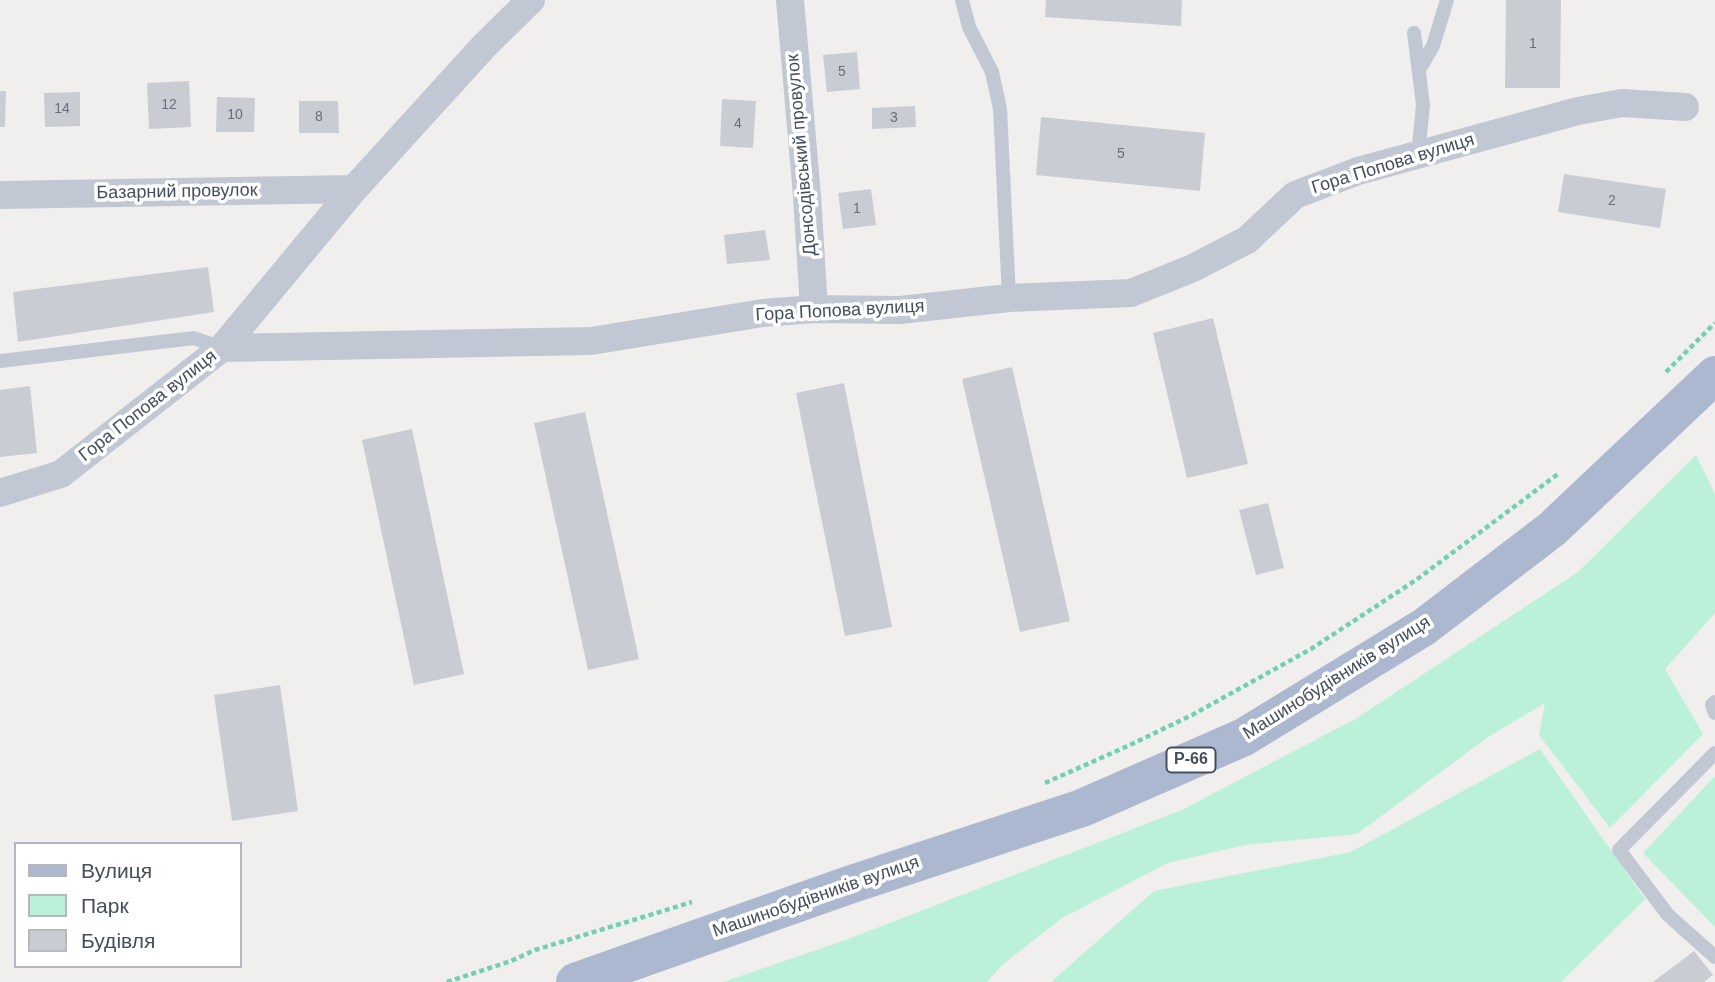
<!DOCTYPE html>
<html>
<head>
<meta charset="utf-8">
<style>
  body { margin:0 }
  #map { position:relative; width:1715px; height:982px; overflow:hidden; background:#f1eeee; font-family:Helvetica,sans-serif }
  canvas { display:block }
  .legend { position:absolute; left:14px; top:842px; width:228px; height:126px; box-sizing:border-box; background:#fff; border:2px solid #b5b8be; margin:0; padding:9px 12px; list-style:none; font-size:21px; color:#454e5d }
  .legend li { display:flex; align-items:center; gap:14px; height:35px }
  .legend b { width:35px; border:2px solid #b5b8be }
</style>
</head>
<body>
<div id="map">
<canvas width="1715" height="982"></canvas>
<ul class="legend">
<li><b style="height:9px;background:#acb8cf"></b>Вулиця</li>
<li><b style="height:19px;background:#baf1d8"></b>Парк</li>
<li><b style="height:19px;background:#caccd4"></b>Будівля</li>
</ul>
</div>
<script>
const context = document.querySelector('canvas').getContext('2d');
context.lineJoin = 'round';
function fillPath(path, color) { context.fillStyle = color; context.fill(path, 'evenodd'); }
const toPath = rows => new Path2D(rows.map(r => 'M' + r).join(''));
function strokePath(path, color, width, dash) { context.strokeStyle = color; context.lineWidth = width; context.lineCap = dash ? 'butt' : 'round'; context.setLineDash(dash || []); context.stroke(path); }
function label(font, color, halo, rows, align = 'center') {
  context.font = font + ' Helvetica,sans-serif'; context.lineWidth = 7; context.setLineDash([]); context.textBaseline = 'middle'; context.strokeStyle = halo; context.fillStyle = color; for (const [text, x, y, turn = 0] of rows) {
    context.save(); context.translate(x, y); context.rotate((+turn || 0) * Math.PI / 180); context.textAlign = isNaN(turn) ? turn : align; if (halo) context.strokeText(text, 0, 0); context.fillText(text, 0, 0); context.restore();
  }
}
fillPath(toPath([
  [1696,455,1715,494,1715,613,1665,669,1703,734,1610,828,1539,735,1545,703,1488,737,1357,834,1245,845,1168,863,1062,918,1002,965,987,982,723,982,843,941,1182,810,1357,718,1578,572],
  [1540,749,1645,899,1561,982,1051,982,1154,891,1351,852],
  [1715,776,1715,927,1643,853]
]), '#baf1d8');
fillPath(toPath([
  [1046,0,1182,0,1181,26,1045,17],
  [1506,0,1561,0,1560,88,1505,88],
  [857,52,860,89,827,92,823,55],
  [189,81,191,127,149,129,147,83],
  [0,91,6,91,5,127,0,127],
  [80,92,80,126,45,127,44,93],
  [217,97,255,98,254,132,216,132],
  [722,99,756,101,753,148,720,146],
  [299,101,338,101,339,133,299,133],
  [915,106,916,127,872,129,872,108],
  [1041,117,1205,133,1200,191,1036,175],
  [1564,174,1666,189,1660,228,1558,212],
  [871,189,876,225,843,229,838,193],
  [765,230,770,260,727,264,724,235],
  [208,267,214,312,18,342,13,292],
  [1213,318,1248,464,1187,478,1153,333],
  [1012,367,1070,621,1020,632,962,379],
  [844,383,892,627,845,636,796,393],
  [30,386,37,453,0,457,0,390],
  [585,412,639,659,588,670,534,423],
  [412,429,464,674,414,685,362,440],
  [1268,503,1284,568,1256,575,1239,510],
  [280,685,298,811,232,821,214,695],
  [1694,951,1713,975,1704,982,1653,982]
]), '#caccd4');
strokePath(toPath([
  [1666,372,1715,323],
  [1045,783,1130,745,1192,715,1311,649,1416,580,1558,474],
  [447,982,511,961,535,950,692,902]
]), '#71d0b1', 4.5, [5, 3.5]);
strokePath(toPath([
  [962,0,969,27,992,72,1000,109,1009,298],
  [1414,33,1423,105,1418,155],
  [1419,70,1433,46,1447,0],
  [0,361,194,338,222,348],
  [1715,702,1712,705,1715,713],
  [1715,753,1619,850,1668,915,1715,957]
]), '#c1c8d4', 14);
strokePath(toPath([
  [790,0,807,196,814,309],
  [0,195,354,189],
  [222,348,354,189,485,45,531,0],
  [0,493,61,474,222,348,591,341,763,313,814,309,900,310,1009,298,1131,293,1193,268,1247,240,1295,195,1358,171,1578,111,1622,103,1685,107]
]), '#c1c8d4', 28);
strokePath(toPath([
  [575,982,846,886,1082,808,1244,737,1424,627,1552,529,1715,375]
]), '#acb8cf', 38);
label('14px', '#666e7b', null, [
  ["1",1533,44],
  ["5",842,72],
  ["12",169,105],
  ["14",62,109],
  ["10",235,115],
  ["8",319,117],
  ["3",894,118],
  ["4",738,124],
  ["5",1121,154],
  ["2",1612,201],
  ["1",857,209]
]);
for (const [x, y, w] of [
  [1191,760,49]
]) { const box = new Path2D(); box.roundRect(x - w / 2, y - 12.5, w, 25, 5); context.fillStyle = '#fff'; context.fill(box); strokePath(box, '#454e5d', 2); }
label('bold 16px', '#454e5d', null, [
  ["Р-66",1191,760]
]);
label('18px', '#454e5d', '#fff', [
  ["Донсодівський провулок",802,155,-95],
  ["Гора Попова вулиця",1393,164,-17],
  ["Базарний провулок",177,192,-1],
  ["Гора Попова вулиця",840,311,-3],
  ["Гора Попова вулиця",148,406,-38],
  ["Машинобудівників вулиця",1337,678,-32],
  ["Машинобудівників вулиця",816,897,-19]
]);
</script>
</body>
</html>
